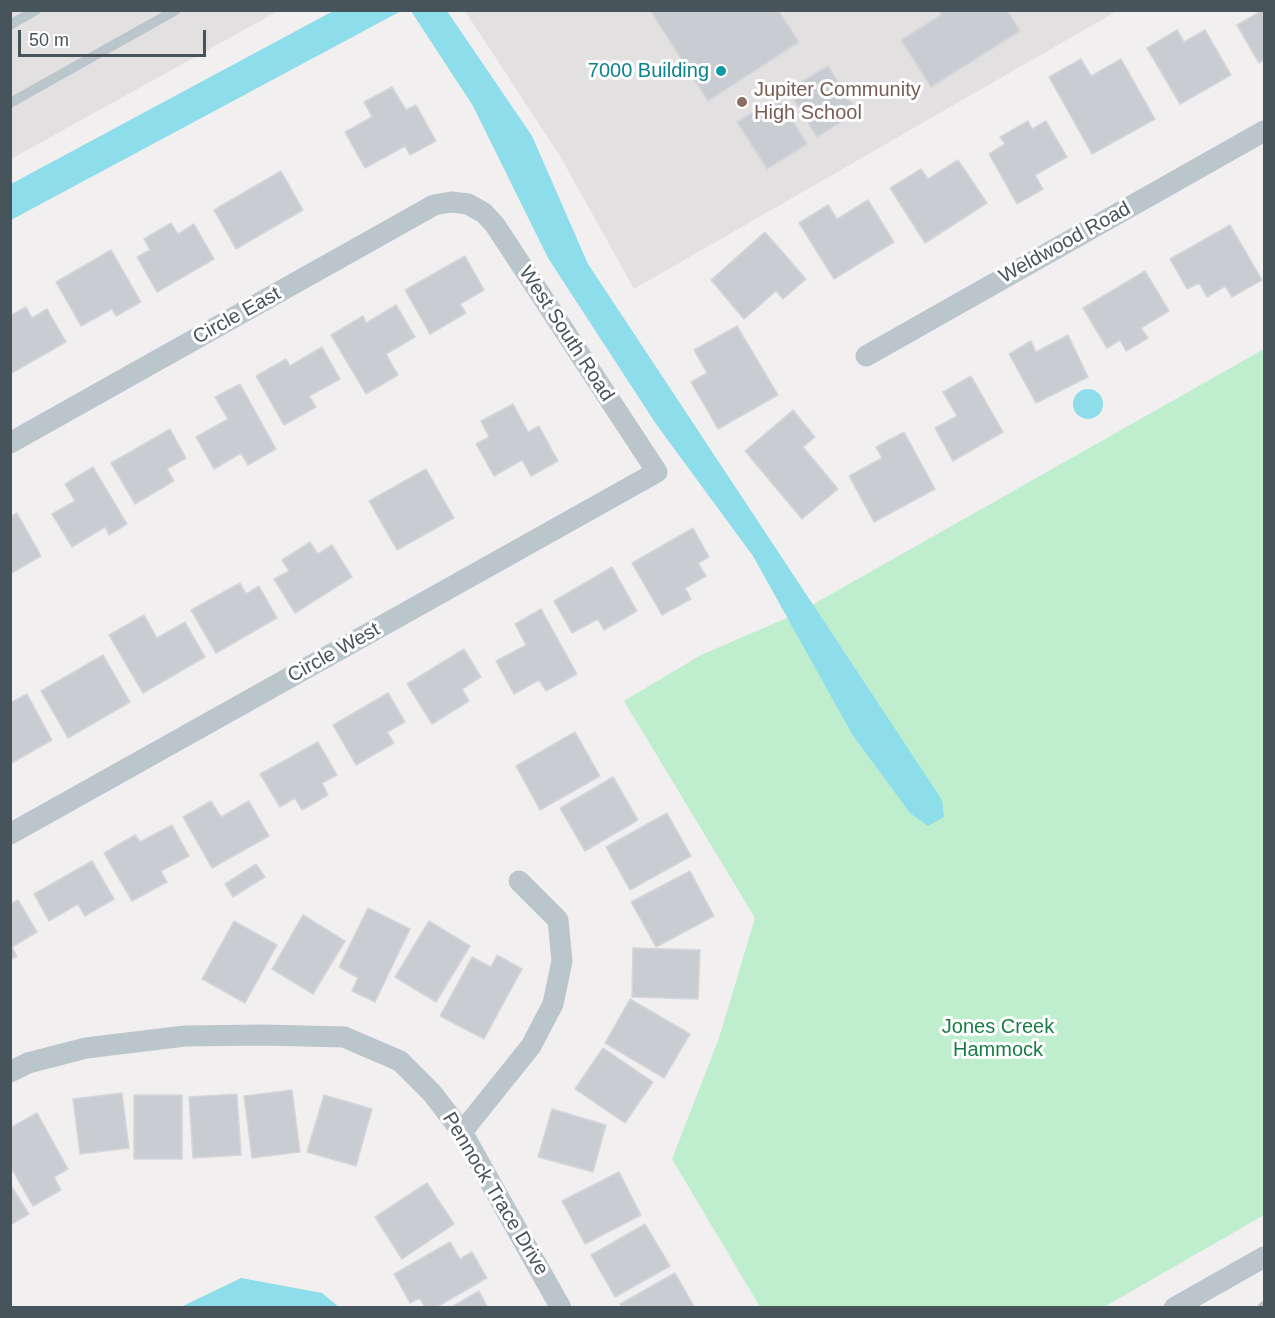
<!DOCTYPE html>
<html>
<head>
<meta charset="utf-8">
<style>
  body { margin:0 }
  #map { position:relative; width:1275px; height:1318px; overflow:hidden; background:#f2eff0; font-family:Helvetica,sans-serif }
  canvas { display:block }
  .frame { position:absolute; inset:0; border:12px solid #48545c; pointer-events:none }
  .scale { position:absolute; left:18px; top:30px; width:188px; height:27px; box-sizing:border-box; border:3px solid #48545c; border-top:0; padding-left:8px; font-size:18px; line-height:21px; white-space:nowrap; color:#48545c; -webkit-text-stroke:4px #fff; paint-order:stroke }
</style>
</head>
<body>
<div id="map">
<canvas width="1275" height="1318"></canvas>
<div class="frame"></div>
<div class="scale">50 m</div>
</div>
<script>
const context = document.querySelector('canvas').getContext('2d');
context.lineJoin = 'round';
function fillPath(path, color) { context.fillStyle = color; context.fill(path, 'evenodd'); }
const toPath = rows => new Path2D(rows.map(r => 'M' + r).join(''));
function strokePath(path, color, width, dash) { context.strokeStyle = color; context.lineWidth = width; context.lineCap = dash ? 'butt' : 'round'; context.setLineDash(dash || []); context.stroke(path); }
function label(font, color, halo, rows, align = 'center') {
  context.font = font + ' Helvetica,sans-serif'; context.lineWidth = 6; context.setLineDash([]); context.textBaseline = 'middle'; context.strokeStyle = halo; context.fillStyle = color; for (const [text, x, y, turn = 0] of rows) {
    context.save(); context.translate(x, y); context.rotate((+turn || 0) * Math.PI / 180); context.textAlign = isNaN(turn) ? turn : align; if (halo) context.strokeText(text, 0, 0); context.fillText(text, 0, 0); context.restore();
  }
}
fillPath(toPath([
  [11,11,278,11,11,159],
  [465,11,1117,11,634,289,560,156]
]), '#e3e0e1');
fillPath(toPath([
  [1264,349,1264,1215,1104,1307,760,1307,672,1159,719,1038,755,918,624,701,701,655,796,614]
]), '#bfeece');
fillPath(toPath([
  [335,10,401,11,11,220,11,184],
  [411,11,447,11,532,136,588,264,942,800,944,817,928,826,910,813,852,734,753,556,656,424,548,258,473,106],
  '1073 404a15 15 0 1 1 30 0a15 15 0 1 1-30 0Z',
  [241,1278,322,1293,339,1307,181,1307]
]), '#8dddea');
const building = toPath([
  [650,10,778,10,799,42,708,101,650,10],
  [1007,10,1020,31,931,87,901,40,941,15,939,10,1007,10],
  [1263,10,1264,10,1264,60,1259,63,1237,25,1263,10],
  [1177,30,1184,42,1205,30,1231,75,1180,104,1147,48,1177,30],
  [1081,59,1091,76,1121,59,1155,119,1092,154,1049,77,1081,59],
  [828,66,857,112,817,137,788,90,828,66],
  [392,87,406,110,416,105,436,141,410,155,405,146,365,168,345,132,372,117,364,102,392,87],
  [778,97,807,144,767,169,737,122,778,97],
  [1028,121,1032,129,1046,121,1067,157,1035,175,1043,189,1017,204,989,154,1005,144,1000,137,1028,121],
  [958,160,987,203,925,243,890,188,921,169,928,179,958,160],
  [281,171,303,210,236,249,214,210,281,171],
  [868,200,894,242,834,279,799,223,828,205,837,219,868,200],
  [171,223,178,234,194,224,214,259,157,292,137,257,150,250,144,239,171,223],
  [1230,225,1262,280,1232,297,1225,286,1207,297,1199,283,1187,289,1170,259,1230,225],
  [765,232,806,279,783,299,776,291,744,319,711,280,765,232],
  [111,250,141,302,116,316,112,309,81,326,56,282,111,250],
  [465,256,484,290,460,304,466,313,430,334,405,290,465,256],
  [1145,271,1169,311,1141,328,1148,338,1126,351,1120,340,1107,348,1083,308,1145,271],
  [396,305,415,337,386,354,398,375,366,394,331,335,363,316,366,323,396,305],
  [26,307,32,318,47,309,66,342,10,374,10,316,26,307],
  [737,326,778,395,718,429,691,382,707,373,694,350,737,326],
  [1068,335,1088,377,1036,403,1009,354,1031,341,1036,352,1068,335],
  [322,347,340,379,309,396,316,407,284,425,256,376,286,359,290,366,322,347],
  [971,376,1003,432,953,461,935,428,957,416,943,392,971,376],
  [240,384,276,449,248,465,241,453,214,469,196,437,228,419,215,397,240,384],
  [513,404,528,432,539,426,558,461,531,476,522,460,494,476,476,444,489,437,481,421,513,404],
  [793,410,815,437,803,447,838,489,802,519,745,451,793,410],
  [170,429,186,458,167,469,174,481,135,504,111,463,170,429],
  [904,432,935,489,874,522,849,476,882,458,876,447,904,432],
  [93,467,127,524,109,535,105,527,72,547,52,514,75,501,65,484,93,467],
  [426,469,454,518,397,550,369,501,426,469],
  [17,513,41,556,10,574,10,517,17,513],
  [693,528,709,557,698,563,706,576,685,588,691,599,662,615,632,563,693,528],
  [310,542,318,554,332,545,352,577,295,613,274,579,289,571,282,560,310,542],
  [612,567,637,611,604,630,598,619,572,633,554,601,612,567],
  [240,583,246,594,259,586,277,618,216,653,191,610,240,583],
  [541,609,577,674,546,691,539,680,514,694,496,661,526,645,515,624,541,609],
  [144,615,157,638,185,622,205,657,143,693,109,635,144,615],
  [464,649,481,677,462,689,469,701,432,724,407,684,464,649],
  [103,655,130,702,68,738,41,691,103,655],
  [388,693,405,722,387,732,394,743,356,765,333,725,388,693],
  [27,694,52,740,10,764,10,703,27,694],
  [575,732,600,776,540,810,516,766,575,732],
  [318,742,337,775,322,783,328,795,302,810,295,798,280,807,260,774,318,742],
  [613,777,638,820,585,851,560,808,613,777],
  [211,801,221,817,249,801,269,836,212,868,183,817,211,801],
  [667,813,691,856,630,890,606,847,667,813],
  [172,825,189,856,161,871,167,882,132,901,104,853,135,835,140,842,172,825],
  [92,861,114,899,85,916,78,904,49,921,34,894,92,861],
  [256,864,265,877,233,897,225,884,256,864],
  [690,871,714,916,656,947,631,902,690,871],
  [18,900,37,932,12,947,17,956,10,960,10,904,18,900],
  [368,908,410,929,375,1002,352,991,358,978,339,967,368,908],
  [303,915,345,941,313,994,272,969,303,915],
  [234,921,277,945,245,1003,202,979,234,921],
  [429,921,470,946,436,1002,395,977,429,921],
  [633,948,700,950,698,999,632,997,633,948],
  [497,955,522,969,484,1039,440,1016,472,957,491,967,497,955],
  [630,999,690,1034,664,1078,605,1043,630,999],
  [603,1048,653,1082,625,1123,575,1089,603,1048],
  [292,1090,300,1152,252,1158,244,1096,292,1090],
  [122,1093,129,1148,80,1154,73,1099,122,1093],
  [237,1094,241,1155,193,1158,189,1097,237,1094],
  [134,1095,182,1095,182,1159,134,1159,134,1095],
  [324,1095,372,1109,356,1166,307,1152,324,1095],
  [552,1109,606,1125,593,1172,538,1157,552,1109],
  [37,1113,68,1169,54,1177,61,1190,33,1206,10,1166,10,1128,37,1113],
  [619,1172,641,1215,585,1244,562,1201,619,1172],
  [427,1183,454,1224,402,1259,375,1217,427,1183],
  [10,1184,29,1214,10,1225,10,1184],
  [645,1224,670,1266,615,1297,591,1255,645,1224],
  [450,1242,460,1259,472,1252,487,1278,435,1308,425,1308,420,1298,410,1303,394,1274,450,1242],
  [675,1273,695,1308,622,1308,620,1304,675,1273],
  [479,1291,488,1308,450,1308,479,1291]
]);
fillPath(building, '#c9cdd2');
strokePath(building, '#d4d6db', 1.5);
strokePath(toPath([
  [10,25,36,10],
  [10,103,176,10],
  [1262,1308,1264,1306]
]), '#bbc5cc', 10);
strokePath(toPath([
  [866,356,1264,131],
  [10,443,434,205,451,202,468,204,484,213,495,225,657,472,10,834],
  [10,1072,28,1063,86,1048,185,1036,263,1035,344,1037,400,1061,432,1093,462,1132,561,1308],
  [462,1132,531,1046,553,1004,562,961,558,920,519,881],
  [1174,1308,1264,1257]
]), '#bbc5cc', 21);
for (const [x, y, r, color] of [
  [721,71,6,"#0f9aa8"],
  [742,102,6,"#8d6e63"]
]) { const dot = new Path2D(); dot.arc(x, y, r, 0, 2 * Math.PI); context.fillStyle = color; context.fill(dot); strokePath(dot, '#fff', 2); }
label('20px', '#0d838f', '#fff', [
  ["7000 Building",709,71]
], 'right');
label('20px', '#785e54', '#fff', [
  ["Jupiter Community",754,90],
  ["High School",754,113]
], 'left');
label('20px', '#48545c', '#fff', [
  ["Weldwood Road",1065,243,-29],
  ["Circle East",237,316,-29],
  ["West South Road",566,334,57],
  ["Circle West",334,653,-29],
  ["Pennock Trace Drive",495,1194,59]
]);
label('20px', '#197d45', '#fff', [
  ["Jones Creek",998,1027],
  ["Hammock",998,1050]
]);
</script>
</body>
</html>
